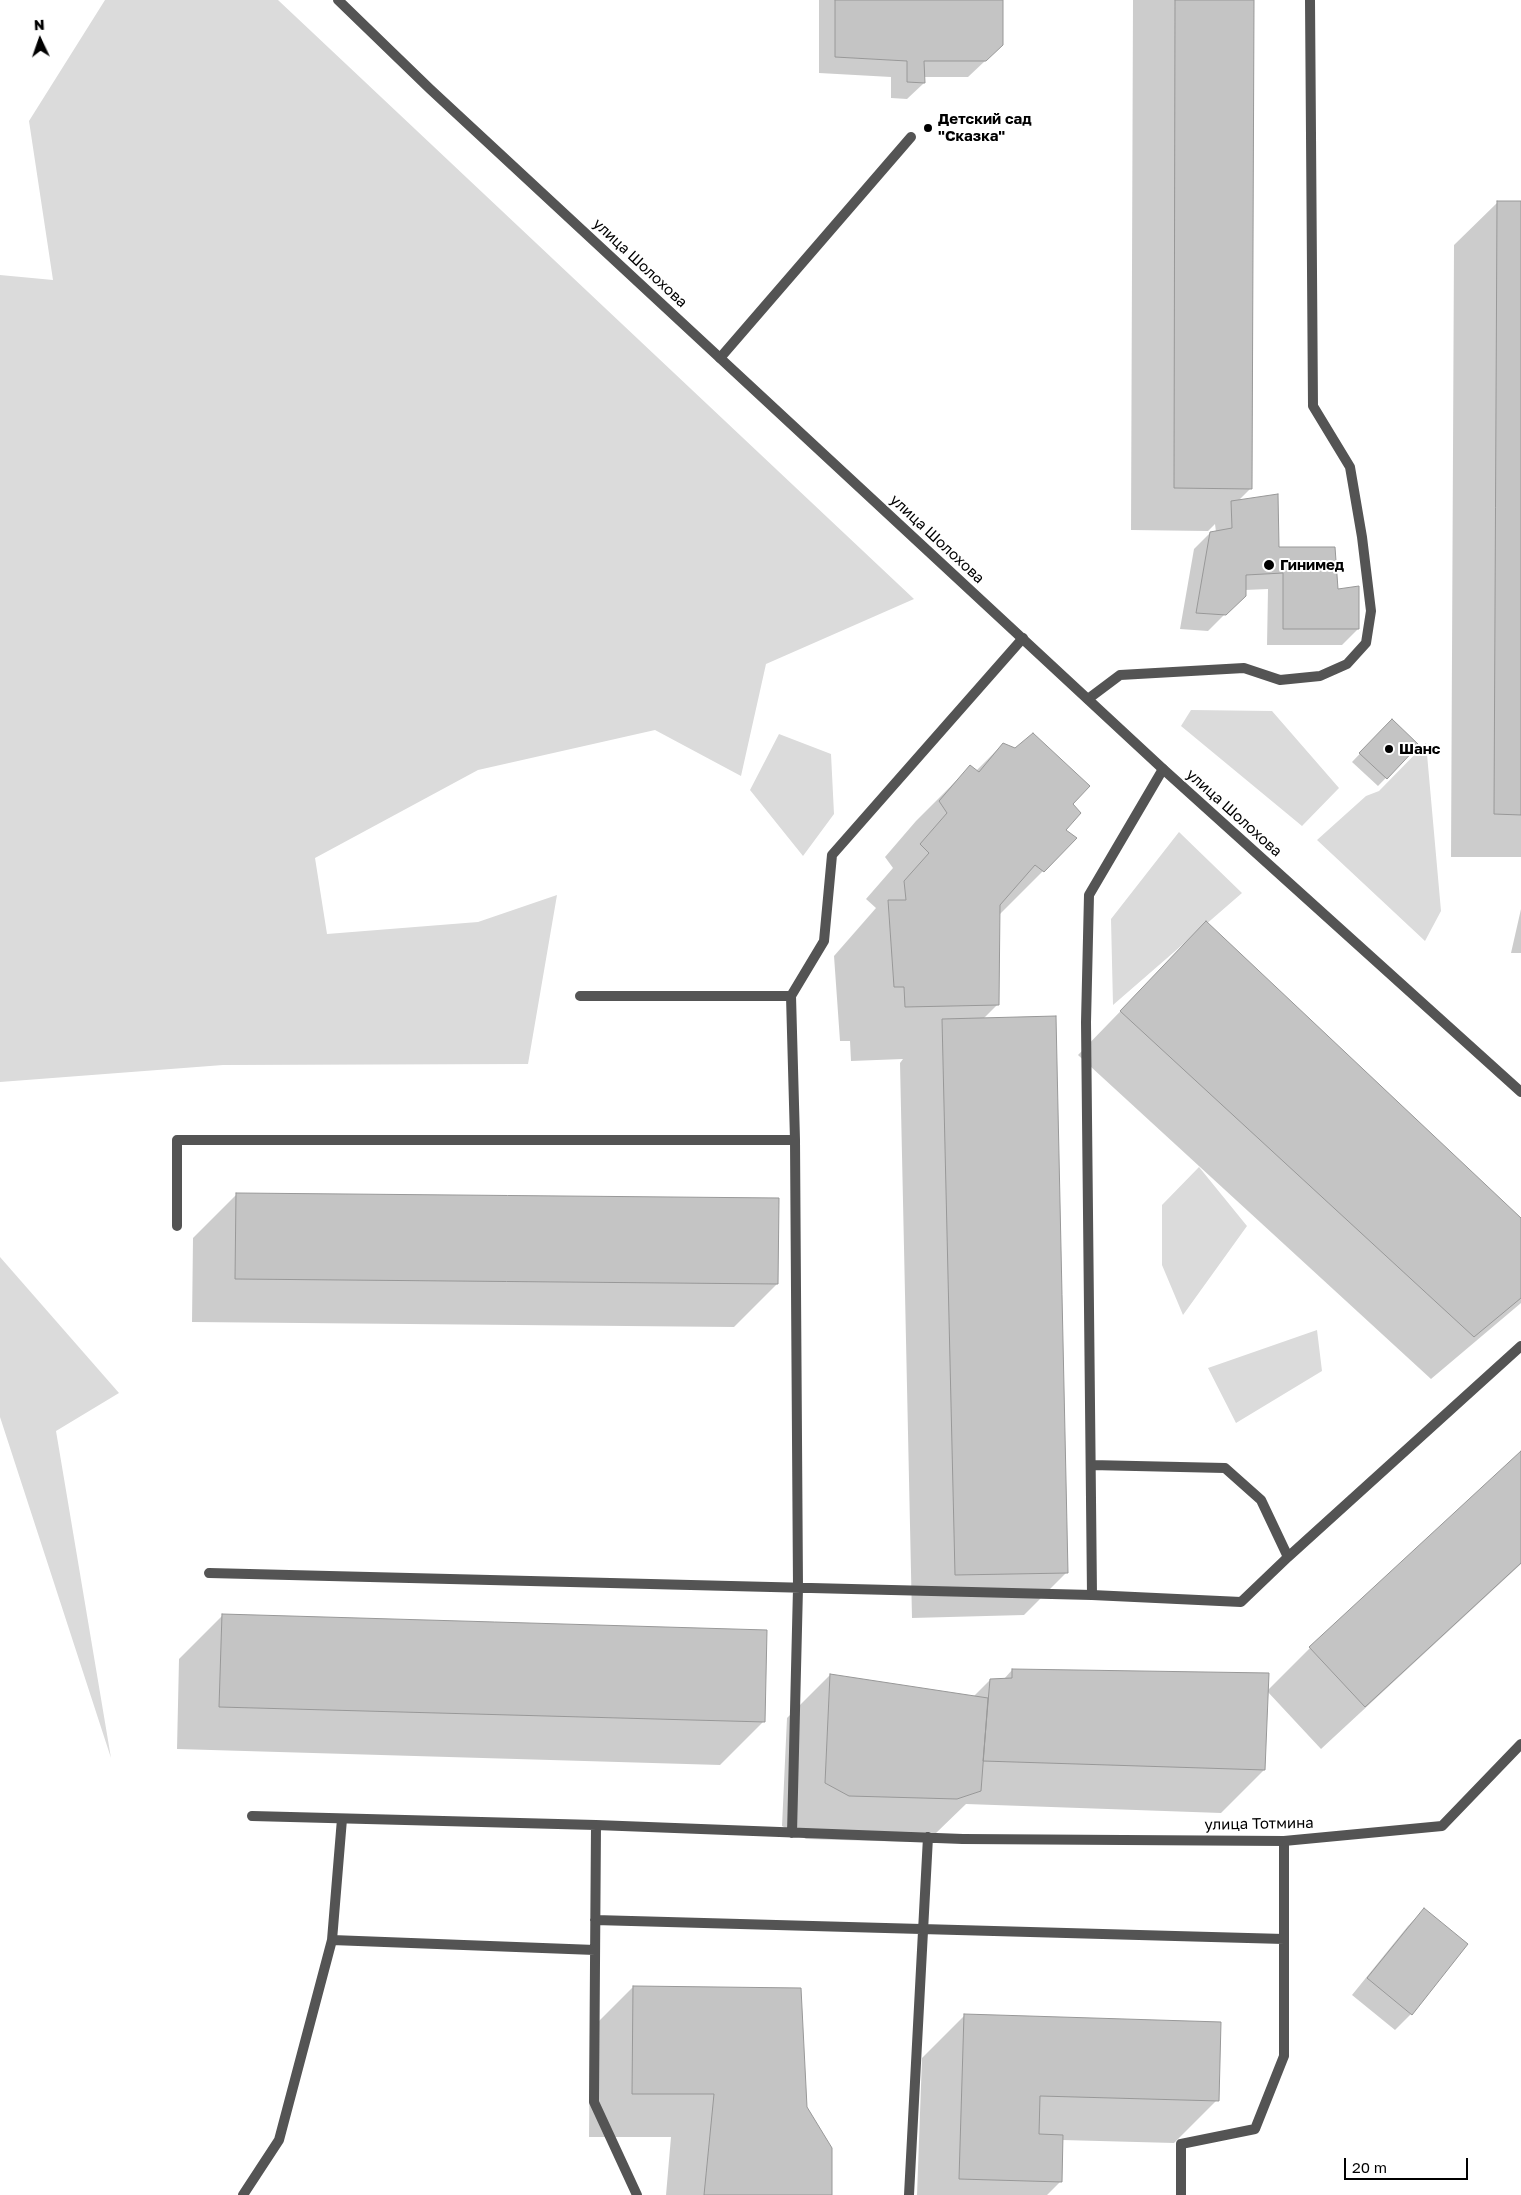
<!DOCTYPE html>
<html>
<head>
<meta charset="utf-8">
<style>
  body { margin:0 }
  #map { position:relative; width:1521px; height:2195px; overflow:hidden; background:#fff; font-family:"Golos Text",sans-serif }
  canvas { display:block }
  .north { position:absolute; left:15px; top:15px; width:50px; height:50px; -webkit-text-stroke:4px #fff; paint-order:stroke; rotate:357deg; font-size:14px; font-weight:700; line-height:20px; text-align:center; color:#000 }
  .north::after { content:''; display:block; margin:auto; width:18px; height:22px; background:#000; clip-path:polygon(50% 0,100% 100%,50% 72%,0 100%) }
  .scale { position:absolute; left:1344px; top:2158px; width:124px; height:22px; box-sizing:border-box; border:2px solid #000; border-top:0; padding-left:6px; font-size:15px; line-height:18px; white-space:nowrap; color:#000; -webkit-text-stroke:4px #fff; paint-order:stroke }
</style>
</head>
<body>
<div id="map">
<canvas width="1521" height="2195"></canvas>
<div class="north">N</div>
<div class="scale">20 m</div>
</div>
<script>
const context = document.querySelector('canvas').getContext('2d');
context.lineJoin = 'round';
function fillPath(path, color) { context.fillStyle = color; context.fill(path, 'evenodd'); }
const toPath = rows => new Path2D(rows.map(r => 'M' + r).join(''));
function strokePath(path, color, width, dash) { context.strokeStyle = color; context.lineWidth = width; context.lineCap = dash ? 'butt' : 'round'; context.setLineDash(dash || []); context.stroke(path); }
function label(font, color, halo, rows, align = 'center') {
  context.font = font + ' "Golos Text",sans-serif'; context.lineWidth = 4; context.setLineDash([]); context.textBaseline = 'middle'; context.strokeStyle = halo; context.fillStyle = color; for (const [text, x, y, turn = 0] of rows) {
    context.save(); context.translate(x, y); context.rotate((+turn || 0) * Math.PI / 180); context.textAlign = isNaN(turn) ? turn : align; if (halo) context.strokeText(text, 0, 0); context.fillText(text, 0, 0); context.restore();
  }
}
fillPath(toPath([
  [105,0,278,0,914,599,766,664,741,776,655,730,478,770,315,858,327,934,478,922,557,895,528,1064,223,1065,0,1082,0,275,53,280,29,121],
  [1191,710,1272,711,1339,788,1302,826,1181,726],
  [779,734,831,754,834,814,803,856,750,790],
  [1426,743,1441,911,1425,941,1317,840,1366,796,1379,791],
  [1179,832,1242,893,1113,1005,1111,919],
  [1199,1167,1247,1226,1183,1315,1162,1265,1162,1205],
  [0,1257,119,1393,56,1431,111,1758,0,1417],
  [1317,1330,1322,1371,1236,1423,1208,1368]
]), '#dbdbdb');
fillPath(toPath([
  [819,0,1002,0,985,61,968,77,923,77,924,83,907,99,891,98,891,77,819,73],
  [1133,0,1253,0,1251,488,1238,501,1278,548,1337,590,1358,629,1342,645,1267,645,1268,589,1245,590,1244,595,1208,631,1180,629,1194,549,1210,533,1216,532,1215,524,1208,531,1131,530],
  [1498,202,1521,202,1521,857,1451,857,1454,245],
  [1392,720,1418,745,1378,786,1352,762],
  [1003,744,1071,804,1064,830,1043,871,998,916,998,1004,983,1019,1067,1572,1024,1615,912,1618,900,1063,903,1059,851,1061,850,1041,840,1041,834,956,876,908,866,899,893,868,885,857,916,821,970,767,976,771],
  [1521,909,1521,953,1511,953],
  [1206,923,1521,1220,1521,1303,1431,1379,1078,1055],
  [236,1195,777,1284,734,1327,192,1322,193,1238],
  [1521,1452,1521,1564,1321,1749,1267,1691,1310,1648],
  [222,1616,763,1722,720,1765,177,1749,179,1659],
  [1012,1670,1264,1770,1221,1813,966,1804,936,1833,913,1842,806,1839,782,1826,787,1718,830,1675,973,1697,990,1680,1004,1679],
  [1424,1910,1411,2014,1395,2030,1352,1995,1408,1926],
  [633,1987,805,2108,831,2195,666,2195,671,2137,589,2137,590,2030],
  [965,2015,1217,2100,1174,2143,1062,2140,1060,2182,1047,2195,917,2195,922,2058]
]), '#0003');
const building = toPath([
  [835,0,1003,0,1003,45,986,61,924,61,925,83,907,82,907,61,835,57,835,0],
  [1175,0,1254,0,1252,489,1174,488,1175,0],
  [1497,201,1521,201,1521,815,1494,814,1497,201],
  [1278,494,1279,547,1335,547,1338,589,1359,586,1359,629,1283,629,1283,573,1246,575,1246,596,1226,615,1196,613,1210,532,1232,528,1231,501,1278,494],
  [1392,719,1419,745,1387,779,1359,753,1392,719],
  [1033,733,1090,786,1073,804,1081,813,1066,830,1077,838,1044,872,1035,865,1000,905,999,1005,905,1007,904,987,894,987,888,900,906,900,904,881,929,853,920,844,947,813,939,801,970,765,979,772,1003,743,1015,748,1033,733],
  [1206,921,1521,1218,1521,1298,1474,1337,1120,1011,1206,921],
  [1056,1016,1068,1573,955,1575,942,1019,1056,1016],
  [236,1193,779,1198,778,1284,235,1279,236,1193],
  [1521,1451,1521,1563,1365,1707,1309,1647,1521,1451],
  [222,1614,767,1630,765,1722,219,1707,222,1614],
  [1012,1669,1269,1673,1265,1770,983,1761,990,1679,1012,1678,1012,1669],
  [830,1674,988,1698,981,1791,957,1799,849,1796,825,1783,830,1674],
  [1424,1908,1468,1944,1412,2015,1367,1978,1424,1908],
  [633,1986,801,1988,807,2107,832,2148,832,2195,704,2195,714,2094,632,2094,633,1986],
  [964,2014,1221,2022,1219,2101,1040,2096,1039,2134,1063,2135,1062,2182,959,2179,964,2014]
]);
fillPath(building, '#c4c4c4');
strokePath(building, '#989898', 1);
strokePath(toPath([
  [720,358,911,137],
  [1088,699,1120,675,1244,668,1280,680,1320,676,1347,664,1366,643,1371,611,1362,537,1350,467,1313,406,1310,0],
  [580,996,791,996],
  [177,1226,177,1140,795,1140],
  [1091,1465,1225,1468,1261,1500,1288,1557],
  [209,1573,1092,1595,1086,1022,1089,895,1163,769],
  [1092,1595,1241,1602,1288,1557,1521,1346],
  [252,1816,596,1825,963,1839],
  [596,1825,594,2102,637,2195],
  [792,1833,798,1588,795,1140,791,996,824,941,832,855,1023,638],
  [595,1920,1284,1939],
  [332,1940,595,1950],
  [243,2195,279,2140,332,1940,342,1819],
  [909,2195,928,1837],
  [1181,2195,1181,2144,1255,2129,1284,2056,1284,1841]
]), '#545454', 10);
strokePath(toPath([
  [338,0,430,89,1163,769,1521,1092],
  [963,1839,1284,1841,1442,1826,1521,1744]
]), '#545454', 10);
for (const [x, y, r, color] of [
  [928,128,5,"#000"],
  [1269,565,6,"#000"],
  [1389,749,5,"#000"]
]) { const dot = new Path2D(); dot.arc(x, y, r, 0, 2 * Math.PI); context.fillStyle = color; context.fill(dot); strokePath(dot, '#fff', 2); }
label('bold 15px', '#000', '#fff', [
  ["Детский сад",938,119],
  ["\"Сказка\"",938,136],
  ["Гинимед",1280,565],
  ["Шанс",1399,749]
], 'left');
label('15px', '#000', '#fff', [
  ["улица Шолохова",640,263,43],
  ["улица Шолохова",937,539,43],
  ["улица Шолохова",1234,813,42],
  ["улица Тотмина",1259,1824,-1]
]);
</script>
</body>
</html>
